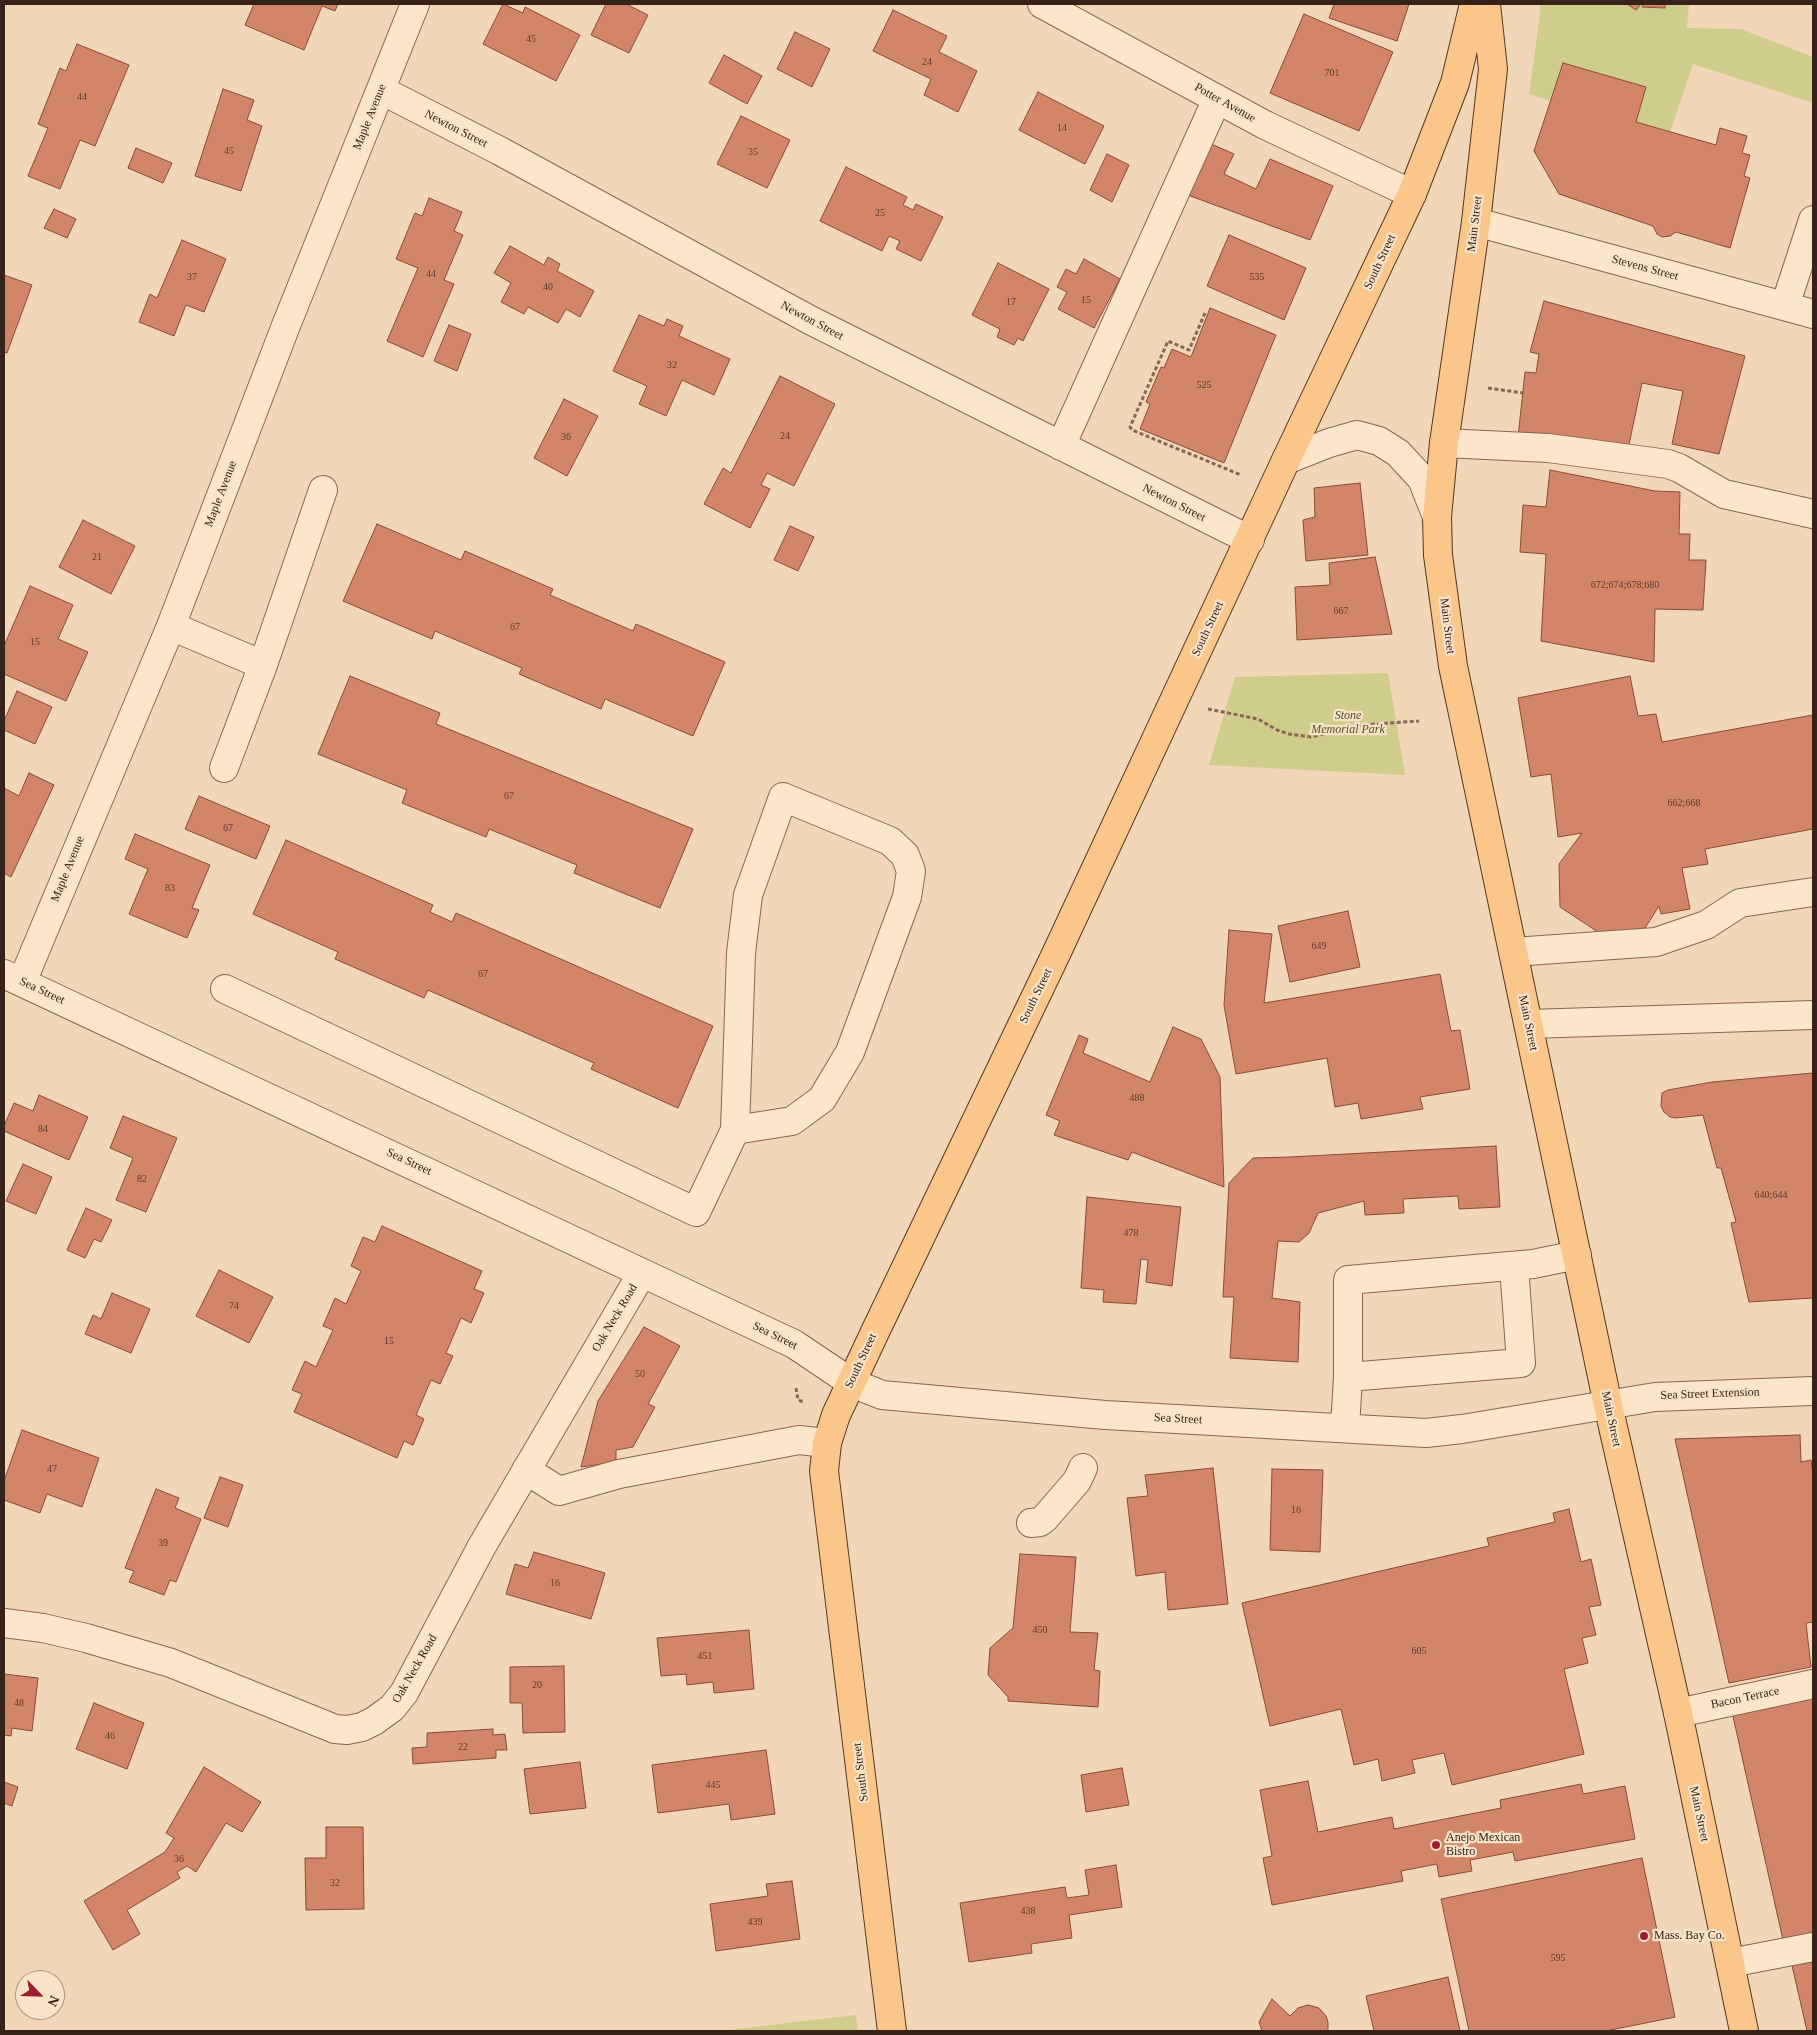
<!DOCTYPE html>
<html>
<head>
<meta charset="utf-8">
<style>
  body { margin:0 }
  #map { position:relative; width:1817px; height:2035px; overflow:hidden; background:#f1d7b8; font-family:"Times New Roman",serif }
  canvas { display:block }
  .frame { position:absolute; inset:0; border:5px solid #362219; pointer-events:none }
  .north { position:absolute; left:15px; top:1970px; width:50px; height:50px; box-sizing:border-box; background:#f8e3c8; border:1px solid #aa9682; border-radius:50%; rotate:114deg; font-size:14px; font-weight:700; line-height:20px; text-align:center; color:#362219 }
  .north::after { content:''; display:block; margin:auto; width:18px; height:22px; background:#9c1d32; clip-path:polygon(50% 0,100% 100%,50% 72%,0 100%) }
</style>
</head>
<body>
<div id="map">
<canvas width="1817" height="2035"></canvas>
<div class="frame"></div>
<div class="north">N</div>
</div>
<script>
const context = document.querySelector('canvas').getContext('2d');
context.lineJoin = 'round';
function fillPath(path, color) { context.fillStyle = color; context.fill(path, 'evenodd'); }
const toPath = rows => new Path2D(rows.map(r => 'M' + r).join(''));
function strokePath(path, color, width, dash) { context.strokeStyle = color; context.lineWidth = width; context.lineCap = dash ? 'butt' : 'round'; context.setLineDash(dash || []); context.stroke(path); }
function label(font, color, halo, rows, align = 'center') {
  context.font = font + ' "Times New Roman",serif'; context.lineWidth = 4.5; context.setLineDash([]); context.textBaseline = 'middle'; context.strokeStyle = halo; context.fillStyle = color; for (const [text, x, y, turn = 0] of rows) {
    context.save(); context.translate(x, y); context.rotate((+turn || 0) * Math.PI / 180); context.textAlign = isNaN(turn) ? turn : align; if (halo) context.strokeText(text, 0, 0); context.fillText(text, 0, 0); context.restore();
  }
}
fillPath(toPath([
  [1540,4,1627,4,1636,10,1641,4,1643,4,1642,6,1665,8,1665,4,1689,4,1687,28,1741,29,1813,57,1813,103,1693,64,1670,132,1636,122,1645,87,1563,63,1551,101,1529,94,1540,15],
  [1388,673,1405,775,1209,765,1235,677],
  [856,2015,858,2031,720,2031,736,2029]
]), '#cfcd8c');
const building = toPath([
  [254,4,338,4,335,11,322,6,304,50,245,25,254,4],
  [503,4,523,13,525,7,580,35,556,81,483,44,503,4],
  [606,4,626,4,648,15,629,53,591,35,606,4],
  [1334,4,1409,4,1397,41,1329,18,1334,4],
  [1627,4,1641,4,1636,10,1627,4],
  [1643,4,1665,4,1665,8,1642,7,1643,4],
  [893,10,947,36,939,52,977,71,958,112,924,95,931,79,873,51,893,10],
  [1304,14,1393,52,1359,131,1270,93,1304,14],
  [795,32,830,49,812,87,777,69,795,32],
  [77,44,129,65,95,146,80,140,60,189,28,176,48,128,38,124,60,68,66,71,77,44],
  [724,55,762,76,747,104,709,83,724,55],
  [1563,63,1646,87,1636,122,1716,145,1720,128,1747,136,1742,153,1750,155,1744,176,1750,178,1730,248,1676,232,1670,236,1662,237,1657,234,1653,226,1559,194,1534,151,1563,63],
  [223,89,254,100,247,120,262,126,241,191,195,176,223,89],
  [1038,92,1104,126,1085,164,1019,130,1038,92],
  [741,116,790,140,767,188,717,164,741,116],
  [1209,143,1234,154,1224,174,1256,189,1270,159,1333,186,1310,240,1185,194,1209,143],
  [136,148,172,163,163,183,128,168,136,148],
  [1107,154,1129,165,1112,202,1090,190,1107,154],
  [846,167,907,197,903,205,913,210,916,204,943,217,921,261,896,249,900,241,889,236,882,251,820,221,846,167],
  [429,198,462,212,454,231,463,235,444,280,454,284,423,357,387,341,418,268,396,259,415,213,422,216,429,198],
  [54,209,76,219,67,238,44,228,54,209],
  [1229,235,1306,268,1284,320,1207,286,1229,235],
  [182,240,226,259,204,312,186,305,174,336,139,322,150,294,157,298,182,240],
  [510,246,544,265,548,257,560,264,557,271,594,291,580,317,566,309,558,323,528,307,524,314,501,302,511,283,494,273,510,246],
  [1084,259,1120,279,1094,328,1058,309,1067,292,1057,287,1066,269,1076,274,1084,259],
  [998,263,1049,289,1023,341,1018,338,1014,345,997,337,1000,329,972,315,998,263],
  [4,275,32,285,7,353,4,352,4,275],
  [1544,301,1745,356,1719,454,1672,444,1683,391,1642,383,1628,449,1518,437,1525,372,1536,373,1539,354,1530,352,1544,301],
  [1210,308,1276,335,1224,463,1140,429,1150,404,1146,402,1161,367,1164,368,1172,349,1191,357,1210,308],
  [639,315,664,326,667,319,683,326,679,336,730,359,714,395,682,380,666,416,639,404,647,386,613,371,639,315],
  [449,325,471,334,457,371,434,361,449,325],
  [780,376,835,404,794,486,767,473,761,485,770,489,750,528,704,504,723,468,731,473,780,376],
  [564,399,598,416,567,476,534,458,564,399],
  [1550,470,1655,491,1680,492,1679,534,1690,534,1689,560,1706,560,1703,610,1655,609,1654,662,1541,641,1546,554,1520,552,1523,505,1546,507,1550,470],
  [1360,483,1368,555,1306,561,1303,520,1315,517,1314,488,1360,483],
  [83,520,135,546,111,594,59,567,83,520],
  [377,524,461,560,465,551,553,589,550,595,633,631,636,624,725,662,693,736,605,699,601,709,519,674,522,668,435,631,432,639,343,601,377,524],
  [790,526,814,537,798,571,774,560,790,526],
  [1375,557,1392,634,1297,640,1295,587,1330,585,1329,563,1375,557],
  [30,586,73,605,58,639,88,652,66,701,4,674,4,646,30,586],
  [350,676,440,713,436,724,693,829,660,908,574,873,577,865,489,829,486,837,402,803,407,790,318,754,350,676],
  [1630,676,1638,716,1656,714,1662,742,1813,715,1813,829,1705,849,1708,864,1682,868,1690,909,1661,914,1659,906,1645,928,1601,934,1560,907,1559,864,1582,833,1558,837,1551,774,1531,777,1518,698,1630,676],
  [17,691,52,707,35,744,4,730,4,721,17,691],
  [29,773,54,785,11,877,4,873,4,788,19,796,29,773],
  [199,796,270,826,256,859,185,829,199,796],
  [135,834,210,865,192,908,199,910,187,938,129,914,148,869,125,859,135,834],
  [286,840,433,905,430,912,452,922,456,913,713,1026,678,1108,591,1069,594,1063,428,990,424,998,335,959,338,952,253,914,286,840],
  [1348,911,1360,967,1290,982,1278,926,1348,911],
  [1229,930,1272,934,1264,1003,1440,974,1451,1031,1460,1030,1470,1089,1420,1097,1423,1109,1361,1119,1358,1103,1335,1107,1327,1058,1236,1074,1224,1005,1229,930],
  [1173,1027,1201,1039,1220,1077,1224,1187,1132,1152,1128,1160,1054,1135,1060,1121,1046,1115,1079,1035,1088,1039,1083,1053,1150,1082,1173,1027],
  [1813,1073,1813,1298,1749,1302,1731,1223,1736,1222,1721,1168,1717,1168,1703,1115,1676,1118,1670,1117,1664,1112,1661,1106,1662,1093,1668,1090,1712,1082,1813,1073],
  [39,1095,88,1117,69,1160,4,1131,4,1126,14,1103,33,1111,39,1095],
  [123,1116,177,1138,146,1212,116,1200,133,1158,110,1148,123,1116],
  [1496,1146,1500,1207,1459,1209,1458,1196,1403,1199,1404,1213,1365,1215,1364,1201,1318,1213,1309,1233,1299,1242,1278,1241,1272,1298,1300,1302,1298,1362,1230,1358,1234,1297,1223,1297,1229,1183,1253,1158,1290,1157,1496,1146],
  [23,1164,52,1177,36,1214,6,1201,23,1164],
  [1087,1197,1181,1207,1172,1286,1146,1282,1148,1260,1141,1259,1136,1304,1103,1302,1104,1290,1081,1288,1087,1197],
  [86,1208,112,1220,101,1242,94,1239,85,1258,67,1250,86,1208],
  [382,1226,482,1271,474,1289,484,1293,471,1323,461,1318,446,1353,453,1356,440,1384,431,1380,416,1415,424,1419,413,1445,404,1441,397,1458,294,1412,302,1394,292,1390,305,1361,316,1367,333,1330,323,1326,335,1298,346,1304,361,1271,351,1266,363,1237,375,1242,382,1226],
  [219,1270,273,1297,249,1343,196,1316,219,1270],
  [112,1293,150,1309,131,1353,85,1334,93,1315,101,1319,112,1293],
  [644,1327,680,1346,648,1404,655,1407,633,1447,616,1450,616,1462,581,1467,598,1401,644,1327],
  [22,1430,99,1458,82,1507,47,1494,40,1513,4,1500,4,1481,22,1430],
  [1800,1435,1801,1462,1811,1460,1813,1475,1813,1622,1806,1623,1811,1667,1729,1683,1675,1439,1800,1435],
  [1213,1468,1228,1604,1168,1610,1165,1572,1136,1576,1127,1498,1148,1496,1145,1475,1213,1468],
  [1272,1469,1323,1470,1320,1552,1270,1550,1272,1469],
  [220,1477,243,1485,228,1527,204,1518,220,1477],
  [156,1489,179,1498,175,1508,201,1519,176,1582,170,1580,164,1595,129,1582,134,1571,125,1568,156,1489],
  [1569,1509,1581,1562,1591,1559,1601,1605,1589,1607,1596,1635,1582,1638,1588,1663,1564,1669,1584,1754,1452,1785,1444,1753,1412,1760,1415,1773,1382,1781,1378,1759,1354,1765,1341,1709,1270,1726,1242,1603,1489,1546,1487,1538,1555,1522,1553,1513,1569,1509],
  [534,1552,605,1573,591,1619,506,1594,515,1564,528,1568,534,1552],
  [1020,1554,1076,1557,1070,1632,1098,1633,1094,1670,1100,1671,1098,1707,1008,1701,1008,1697,988,1675,990,1648,1013,1628,1020,1554],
  [749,1630,754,1689,714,1693,713,1682,687,1685,686,1674,661,1676,657,1638,749,1630],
  [564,1666,565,1732,523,1733,522,1703,510,1703,510,1667,564,1666],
  [4,1674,38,1678,32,1731,12,1728,11,1736,4,1735,4,1674],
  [1813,1694,1813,1933,1783,1940,1730,1703,1813,1694],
  [94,1703,144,1723,127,1769,76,1749,94,1703],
  [493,1729,493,1735,505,1734,507,1750,496,1750,496,1758,413,1764,412,1748,427,1747,427,1733,493,1729],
  [766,1750,775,1814,731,1820,729,1804,658,1813,652,1765,766,1750],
  [580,1762,586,1808,530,1814,524,1769,580,1762],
  [204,1767,261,1802,242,1832,226,1823,196,1872,187,1866,177,1872,180,1878,127,1910,140,1934,113,1950,84,1901,165,1852,174,1838,166,1833,204,1767],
  [1122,1768,1129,1805,1086,1812,1081,1775,1122,1768],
  [1308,1781,1318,1832,1392,1817,1394,1829,1501,1808,1500,1800,1581,1784,1583,1794,1625,1786,1635,1839,1515,1861,1513,1852,1470,1860,1472,1871,1439,1877,1437,1864,1401,1871,1403,1881,1272,1905,1263,1858,1272,1856,1260,1790,1308,1781],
  [4,1782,18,1787,12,1806,4,1803,4,1782],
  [326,1827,363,1827,364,1909,306,1910,305,1858,326,1858,326,1827],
  [1642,1858,1675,2017,1606,2031,1469,2031,1441,1899,1642,1858],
  [1116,1865,1122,1907,1069,1915,1072,1938,1031,1944,1032,1953,969,1962,960,1903,1065,1887,1067,1898,1089,1895,1085,1870,1116,1865],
  [792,1881,800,1939,716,1951,710,1904,768,1896,766,1884,792,1881],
  [1813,1957,1813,2031,1807,2031,1791,1961,1813,1957],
  [1448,1977,1460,2031,1374,2031,1366,1996,1448,1977],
  [1272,1999,1290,2016,1298,2008,1308,2005,1319,2008,1326,2016,1328,2022,1328,2031,1262,2031,1259,2022,1272,1999]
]);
fillPath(building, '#d3856a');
strokePath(building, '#894a36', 1);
const minor = toPath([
  [1042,4,1265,125,1412,194],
  [381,90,500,151,810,320,1250,540],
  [1476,222,1813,314],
  [1785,306,1813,220],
  [1444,443,1548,448,1668,464,1679,468,1724,494,1813,514],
  [1061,446,1217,99],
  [1286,460,1329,443,1357,435,1379,441,1398,453,1422,479,1437,517],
  [171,626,263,665],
  [224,768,263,665,323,490],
  [1513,952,1656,942,1706,925,1740,903,1813,892],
  [4,974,794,1344,852,1383,882,1395,1105,1415,1426,1433,1462,1429,1655,1397,1813,1391],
  [22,982,171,626,285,328,415,4],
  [225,989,696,1212,735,1130,741,953,748,895,783,797,890,841,905,855,911,871,907,897,850,1052,822,1099,792,1121,735,1130],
  [1529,1024,1813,1015],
  [1514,1266,1521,1363,1348,1377,1348,1280,1533,1264,1577,1255],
  [1345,1428,1348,1377],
  [526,1470,559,1491,619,1474,799,1440,827,1443],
  [1031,1523,1040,1522,1045,1518,1077,1481,1083,1468],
  [4,1623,43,1628,86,1638,171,1663,335,1729,347,1730,362,1727,374,1721,392,1708,404,1693,482,1546,642,1273],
  [1678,1713,1813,1684],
  [1730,1963,1813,1947]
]);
const major = toPath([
  [1486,4,1493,69,1476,222,1444,443,1437,517,1438,555,1453,666,1608,1405,1678,1713,1744,2031],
  [892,2031,824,1471,827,1443,836,1415,875,1332,1056,954,1286,460,1412,194,1455,83,1474,4]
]);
strokePath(minor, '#886652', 30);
strokePath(major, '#553627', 30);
strokePath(toPath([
  [1205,313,1189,350,1168,341,1130,427,1132,430,1241,475],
  [1488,388,1523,393],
  [1208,709,1258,719,1277,730,1289,734,1311,737,1362,725,1419,721],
  [796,1388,798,1400,804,1402]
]), '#886652', 3, [4, 2.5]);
strokePath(minor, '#fce6cb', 28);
strokePath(major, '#fac68a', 28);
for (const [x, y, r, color] of [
  [1436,1845,5,"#9c1d32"],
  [1644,1936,5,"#9c1d32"]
]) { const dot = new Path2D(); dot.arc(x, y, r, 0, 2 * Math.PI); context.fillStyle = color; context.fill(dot); strokePath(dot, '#f8e3c8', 2); }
label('10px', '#5d3b2d', null, [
  ["45",531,39],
  ["24",927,62],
  ["701",1332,73],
  ["44",82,97],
  ["14",1062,128],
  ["45",229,151],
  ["35",753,152],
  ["25",880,213],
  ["44",431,274],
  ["37",192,277],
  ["535",1257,277],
  ["40",548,287],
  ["15",1086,300],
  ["17",1011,302],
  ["32",672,365],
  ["525",1204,385],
  ["24",785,436],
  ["36",566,437],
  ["21",97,557],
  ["672;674;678;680",1625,585],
  ["667",1341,611],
  ["67",515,627],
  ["15",35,642],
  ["67",509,796],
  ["662;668",1684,803],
  ["67",228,828],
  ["83",170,888],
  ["649",1319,946],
  ["67",483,974],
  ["488",1137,1098],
  ["84",43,1129],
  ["82",142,1179],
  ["640;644",1771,1195],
  ["478",1131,1233],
  ["74",234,1306],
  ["15",389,1341],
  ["50",640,1374],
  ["47",52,1469],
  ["16",1296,1510],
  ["39",163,1543],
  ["16",555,1583],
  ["450",1040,1630],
  ["605",1419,1651],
  ["451",705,1656],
  ["20",537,1685],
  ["48",19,1703],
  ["46",110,1736],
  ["22",463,1747],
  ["445",713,1785],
  ["36",179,1859],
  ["32",335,1883],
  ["438",1028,1911],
  ["439",755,1922],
  ["595",1558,1958]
]);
label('12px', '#362219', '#f8e3c8', [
  ["Potter Avenue",1225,103,29],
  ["Maple Avenue",370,117,-68],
  ["Newton Street",456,129,27],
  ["Main Street",1475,224,-83],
  ["South Street",1380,262,-65],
  ["Stevens Street",1645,268,15],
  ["Newton Street",812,321,28],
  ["Maple Avenue",221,494,-69],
  ["Newton Street",1174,503,27],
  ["Main Street",1447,626,83],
  ["South Street",1208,629,-65],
  ["Maple Avenue",68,869,-68],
  ["Sea Street",42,991,25],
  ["South Street",1036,996,-64],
  ["Main Street",1528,1023,78],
  ["Sea Street",409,1162,25],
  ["Oak Neck Road",615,1318,-59],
  ["Sea Street",775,1336,26],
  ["South Street",861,1361,-65],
  ["Sea Street Extension",1710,1394,-2],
  ["Sea Street",1178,1419,3],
  ["Main Street",1611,1419,78],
  ["Oak Neck Road",415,1669,-60],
  ["Bacon Terrace",1745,1698,-12],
  ["South Street",861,1772,-97],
  ["Main Street",1699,1814,78]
]);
label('italic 12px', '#4f541d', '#f8e3c8', [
  ["Stone",1348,716],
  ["Memorial Park",1348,730]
]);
label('12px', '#362219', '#f8e3c8', [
  ["Anejo Mexican",1446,1838],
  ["Bistro",1446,1852],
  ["Mass. Bay Co.",1654,1936]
], 'left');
</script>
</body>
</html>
